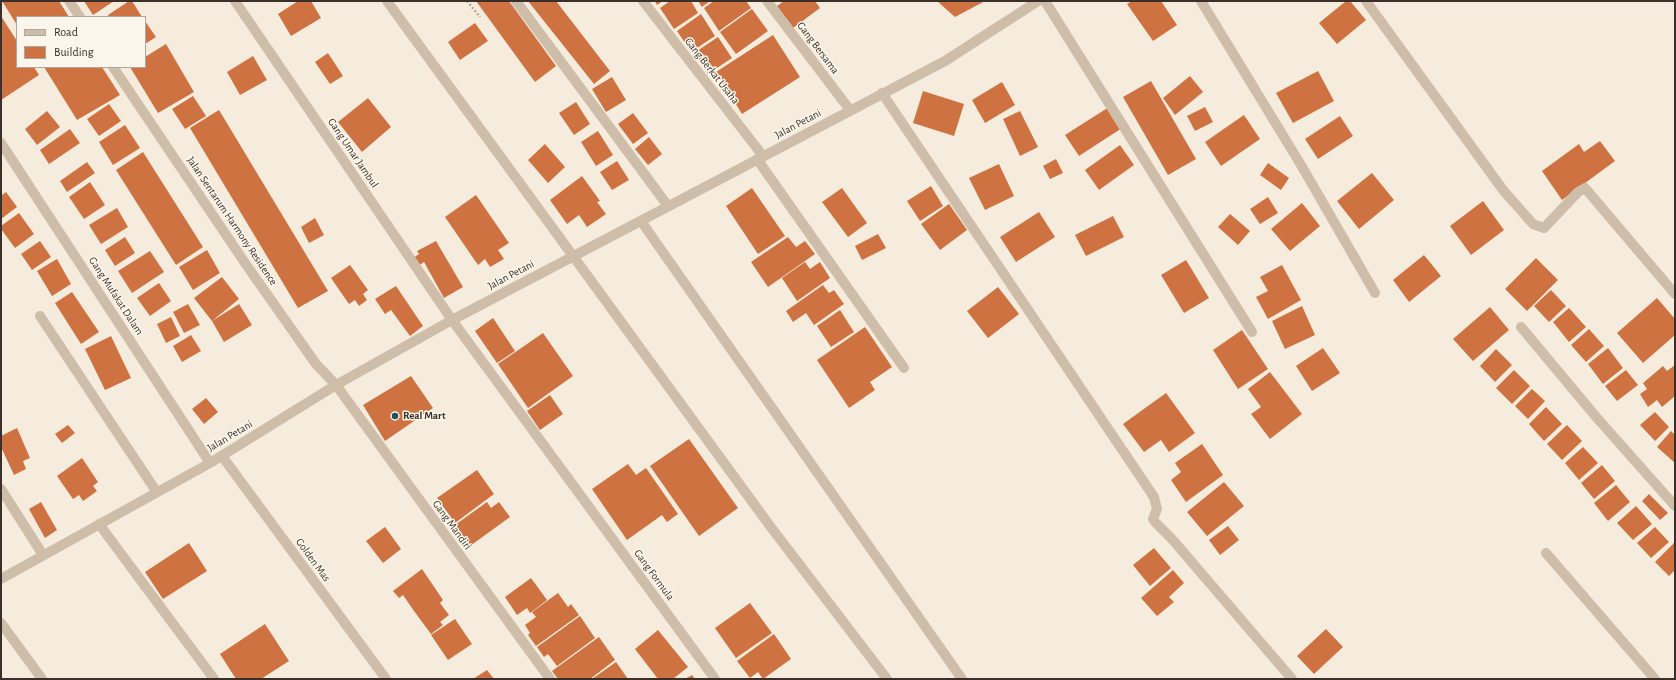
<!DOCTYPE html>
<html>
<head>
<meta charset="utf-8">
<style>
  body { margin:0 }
  #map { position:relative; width:1676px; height:680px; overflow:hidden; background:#f5ecde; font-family:"Alegreya Sans",sans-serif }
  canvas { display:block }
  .frame { position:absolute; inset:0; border:2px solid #3b3029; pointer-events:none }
  .legend { position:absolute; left:16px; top:16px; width:130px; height:52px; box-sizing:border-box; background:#fbf6eb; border:1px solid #aea79d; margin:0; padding:5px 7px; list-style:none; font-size:12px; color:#3b3029 }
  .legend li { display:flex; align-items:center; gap:8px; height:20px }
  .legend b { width:20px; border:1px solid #aea79d }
</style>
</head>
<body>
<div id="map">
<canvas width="1676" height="680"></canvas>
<div class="frame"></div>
<ul class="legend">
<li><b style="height:5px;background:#cebda8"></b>Road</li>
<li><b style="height:11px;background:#cf7241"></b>Building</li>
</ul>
</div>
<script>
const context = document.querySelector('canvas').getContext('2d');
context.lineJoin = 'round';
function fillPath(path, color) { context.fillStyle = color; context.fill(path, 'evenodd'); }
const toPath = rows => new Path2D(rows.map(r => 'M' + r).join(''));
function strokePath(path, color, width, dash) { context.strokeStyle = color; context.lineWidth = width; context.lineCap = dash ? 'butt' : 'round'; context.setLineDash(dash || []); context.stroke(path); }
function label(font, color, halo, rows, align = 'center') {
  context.font = font + ' "Alegreya Sans",sans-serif'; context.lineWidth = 3; context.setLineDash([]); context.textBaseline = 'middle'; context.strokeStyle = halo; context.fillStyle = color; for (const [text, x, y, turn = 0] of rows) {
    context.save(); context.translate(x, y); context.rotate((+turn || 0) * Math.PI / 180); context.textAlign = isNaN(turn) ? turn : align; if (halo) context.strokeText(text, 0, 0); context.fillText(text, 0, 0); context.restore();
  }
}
fillPath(toPath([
  [2,1,59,1,69,17,17,17,17,25],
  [84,1,114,1,93,15],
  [129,1,132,1,142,17,109,17,108,15],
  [298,1,311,1,321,18,291,36,278,14],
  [476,1,509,1,556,66,535,82],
  [528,1,556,1,610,71,594,84],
  [655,1,663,1,657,5],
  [670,1,691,1,698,13,674,29,660,8],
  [698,1,710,1,702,7],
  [714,1,746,1,751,8,719,31,704,8],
  [784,1,815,1,820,8,793,28,777,6],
  [937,1,985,1,955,17],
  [1132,1,1161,1,1177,25,1153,41,1127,4],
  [1346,1,1350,1,1366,20,1337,44,1319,23],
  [752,9,768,31,736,54,720,32],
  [701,14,715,36,691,52,677,31],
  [1,16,17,41,17,67,34,67,39,75,1,100],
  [145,21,156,37,145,44],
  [475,23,488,41,460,60,448,42],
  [773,35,800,77,742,114,716,72],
  [718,37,732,58,708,74,694,53],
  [166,44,194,92,158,113,130,67,145,67,145,57],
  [328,53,343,76,330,84,315,62],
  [253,56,267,80,240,95,227,72],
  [44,67,102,67,120,95,77,120],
  [1318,71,1334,101,1293,123,1276,93],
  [1190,76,1203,92,1175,115,1163,98],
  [612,77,626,100,606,112,592,89],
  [1151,81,1196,159,1168,175,1123,97],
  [1002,82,1015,105,985,123,972,100],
  [923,91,964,104,954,136,913,123],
  [193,96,206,116,185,129,172,109],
  [368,98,391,127,362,152,338,122],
  [576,102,590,124,574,135,559,113],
  [109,104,121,121,99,136,87,119],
  [1109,107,1122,128,1079,156,1065,135],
  [1205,107,1213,122,1195,131,1187,116],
  [219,110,328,291,298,308,190,128],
  [47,111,60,127,37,145,25,129],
  [1020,111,1038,147,1020,156,1003,119],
  [633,113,648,133,633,144,618,124],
  [1244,115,1260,139,1221,166,1205,142],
  [1340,116,1353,136,1318,159,1305,139],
  [125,125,140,148,113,165,99,142],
  [70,129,80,143,49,164,40,150],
  [598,131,613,155,596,166,581,142],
  [649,137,662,154,648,165,635,149],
  [1600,141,1615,161,1562,200,1542,171,1579,144,1584,152],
  [545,144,565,167,548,183,528,160],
  [1120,145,1134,165,1099,190,1085,170],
  [143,152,203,247,176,265,116,170],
  [1056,159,1063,173,1050,179,1043,166],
  [617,161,629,180,612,190,600,172],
  [87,162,95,173,67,192,60,181],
  [1268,163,1289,178,1281,190,1260,175],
  [999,164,1014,196,985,210,969,178],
  [1372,173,1394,200,1359,229,1337,201],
  [582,176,600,201,597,202,606,214,587,227,579,215,567,224,550,200],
  [90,182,105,205,84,219,69,197],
  [931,186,943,206,920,221,907,201],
  [752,188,785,236,758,254,726,206],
  [842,188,867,223,848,237,822,202],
  [6,192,17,207,1,219,1,196],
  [476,195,509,243,498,250,504,259,490,267,485,259,478,265,445,217],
  [1268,197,1278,213,1260,224,1250,209],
  [1483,201,1504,230,1471,255,1450,226],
  [1302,203,1320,226,1290,251,1271,229],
  [949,204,967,230,940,250,921,224],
  [117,208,128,227,101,244,89,225],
  [1039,212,1055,237,1016,262,1000,237],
  [19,213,34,234,15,248,1,229,1,226],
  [1230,214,1250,231,1238,245,1218,227],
  [1113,216,1124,237,1086,256,1075,235],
  [315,218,324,235,309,243,301,227],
  [878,234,886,248,862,260,855,246],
  [125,237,135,253,115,266,105,250],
  [788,237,796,247,805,241,815,254,768,287,751,262],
  [40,241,51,257,32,270,21,254],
  [436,241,463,287,444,298,424,262,418,266,413,258,419,254,417,251],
  [207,250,220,273,193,290,179,267],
  [150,251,164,272,132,293,118,271],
  [1424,255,1441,276,1409,302,1393,280],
  [1536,258,1558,280,1527,311,1505,289],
  [57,259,71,284,52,296,37,271],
  [1186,260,1209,298,1184,313,1161,275],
  [805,262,810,269,820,262,830,278,797,301,782,278],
  [350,265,368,290,363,294,367,300,359,306,355,300,349,304,331,278],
  [1282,265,1301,300,1268,319,1256,297,1268,291,1260,277],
  [222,277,239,299,212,321,239,304,252,325,224,342,212,321,194,298],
  [159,283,171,301,150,316,137,298],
  [823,285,829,293,834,290,844,304,814,325,806,313,793,322,786,311],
  [396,286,423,326,410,336,391,310,385,314,375,299],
  [998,287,1019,314,988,338,967,311],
  [1551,290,1566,306,1549,322,1534,306],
  [72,292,99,332,81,344,55,303],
  [1657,298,1675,319,1675,335,1643,363,1617,333],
  [188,304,200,325,184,333,173,312],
  [1302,306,1315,335,1285,349,1272,321],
  [1490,307,1509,330,1473,361,1453,339],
  [1569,308,1586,327,1569,342,1553,322],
  [840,310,854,332,831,347,817,326],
  [171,317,180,336,166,343,157,324],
  [493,318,515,351,497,363,475,331],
  [865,327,892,367,870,382,875,390,849,408,817,360],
  [1589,329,1604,346,1586,362,1571,345],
  [1242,330,1268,369,1238,389,1213,350],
  [543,333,573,376,528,408,498,364],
  [191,335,201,351,182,362,173,346],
  [111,336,131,378,105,390,85,349],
  [1323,348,1340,373,1312,391,1296,366],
  [1608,348,1623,368,1603,384,1588,364],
  [1496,349,1512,365,1495,382,1480,366],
  [1675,365,1675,396,1662,407,1657,400,1648,407,1640,394,1647,389,1643,383,1663,366,1667,371],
  [1514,370,1530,386,1512,404,1496,388],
  [1626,370,1638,385,1617,401,1605,386],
  [1270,372,1302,414,1270,439,1251,414,1261,407,1248,389],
  [411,376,433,408,385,441,363,405],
  [1532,389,1545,401,1528,419,1515,406],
  [1166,393,1195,433,1169,452,1161,440,1144,452,1123,424],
  [550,395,563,414,540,430,527,411],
  [206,398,218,412,204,424,192,409],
  [1546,407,1562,424,1544,441,1529,424],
  [1655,412,1669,427,1655,441,1640,425],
  [68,425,75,433,62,443,55,434],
  [1567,425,1582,441,1562,460,1547,444],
  [17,428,30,458,23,461,26,469,14,475,1,447,1,436],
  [1671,431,1675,435,1675,463,1657,447],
  [689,439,738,508,699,536,650,466],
  [1202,444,1223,475,1186,502,1171,480,1181,472,1175,463],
  [1583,447,1598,463,1579,480,1565,463],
  [82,458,98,482,93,486,97,491,83,501,79,495,73,499,57,476],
  [628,464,636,475,646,468,678,514,667,522,662,515,627,540,592,489],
  [1602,465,1615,481,1594,499,1581,483],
  [477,470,494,494,455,523,437,498],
  [1224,482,1244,506,1207,536,1187,512],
  [1616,485,1630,502,1608,521,1594,503],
  [1649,494,1668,513,1660,520,1642,501],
  [41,502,57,530,45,538,29,509],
  [487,502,491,508,499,502,510,517,470,546,455,525],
  [1636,506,1652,524,1633,540,1617,523],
  [1228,526,1239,540,1220,555,1209,540],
  [385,527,401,549,383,563,366,541],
  [1655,527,1669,542,1651,558,1637,543],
  [1675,542,1675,570,1669,576,1655,562],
  [189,543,207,571,163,599,145,572],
  [1154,548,1171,568,1150,586,1133,565],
  [422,569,443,600,440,603,449,615,440,622,443,625,431,634,414,611,433,597,414,611,403,595,399,598,393,591],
  [1173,570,1184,583,1169,597,1174,602,1157,616,1141,598],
  [531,578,547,600,530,613,527,608,517,615,505,597],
  [558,593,568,607,571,604,579,615,536,646,528,635,530,633,525,625,536,617,532,612],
  [750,603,772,633,736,658,715,628],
  [580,616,595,638,557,666,548,654,544,657,537,647],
  [455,619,472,644,448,660,431,635],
  [265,624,289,661,261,679,236,679,220,654],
  [1326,629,1343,647,1314,674,1297,656],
  [658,630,688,667,673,679,658,679,635,649],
  [774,634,791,659,763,679,758,672,750,678,737,661],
  [599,637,615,660,590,679,558,679,552,671],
  [616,662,628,679,592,679],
  [487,670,494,679,473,679],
  [692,675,695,679,685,679]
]), '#cf7241');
strokePath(toPath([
  [467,1,480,17]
]), '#baa892', 2.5, [2, 2]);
strokePath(toPath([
  [69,1,80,17],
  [235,1,452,320,715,679],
  [387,1,770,526,887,679],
  [516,1,668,206],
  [643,1,763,156],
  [767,1,850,110],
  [1045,1,1252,332],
  [1201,1,1301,165,1375,293],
  [1366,1,1503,190,1533,224,1544,228,1578,192,1585,188,1675,294],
  [113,67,245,263,316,364,336,385,550,679],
  [882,93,1154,497,1157,509,1153,519,1155,522,1172,539,1292,679],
  [1,143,210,463],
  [757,159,904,368],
  [641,221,962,679],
  [40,316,156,491],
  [1521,327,1597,418,1675,506],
  [222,456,386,679],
  [1,489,43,555],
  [99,524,214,679],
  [1546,553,1655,679],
  [1,579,210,463,336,385,452,320,945,61,1038,1],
  [1,623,42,679]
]), '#cebda8', 10);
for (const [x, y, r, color] of [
  [395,416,4,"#1b5460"]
]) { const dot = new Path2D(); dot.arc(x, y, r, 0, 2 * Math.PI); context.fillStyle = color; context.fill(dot); strokePath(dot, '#fbf6eb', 1.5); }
label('11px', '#3b3029', '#fbf6eb', [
  ["Gang Bersama",818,48,53],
  ["Gang Berkat Usaha",712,71,52],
  ["Jalan Petani",798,124,-28],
  ["Gang Umar Jambul",353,153,56],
  ["Jalan Sentarum Harmony Residence",232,221,56],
  ["Jalan Petani",511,275,-28],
  ["Gang Mufakat Dalam",116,296,57],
  ["Jalan Petani",230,436,-31],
  ["Gang Mandiri",452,525,54],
  ["Golden Mas",313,560,54],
  ["Gang Formula",654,575,54]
]);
label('bold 11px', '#3b3029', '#fbf6eb', [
  ["Real Mart",403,416]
], 'left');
</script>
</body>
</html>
